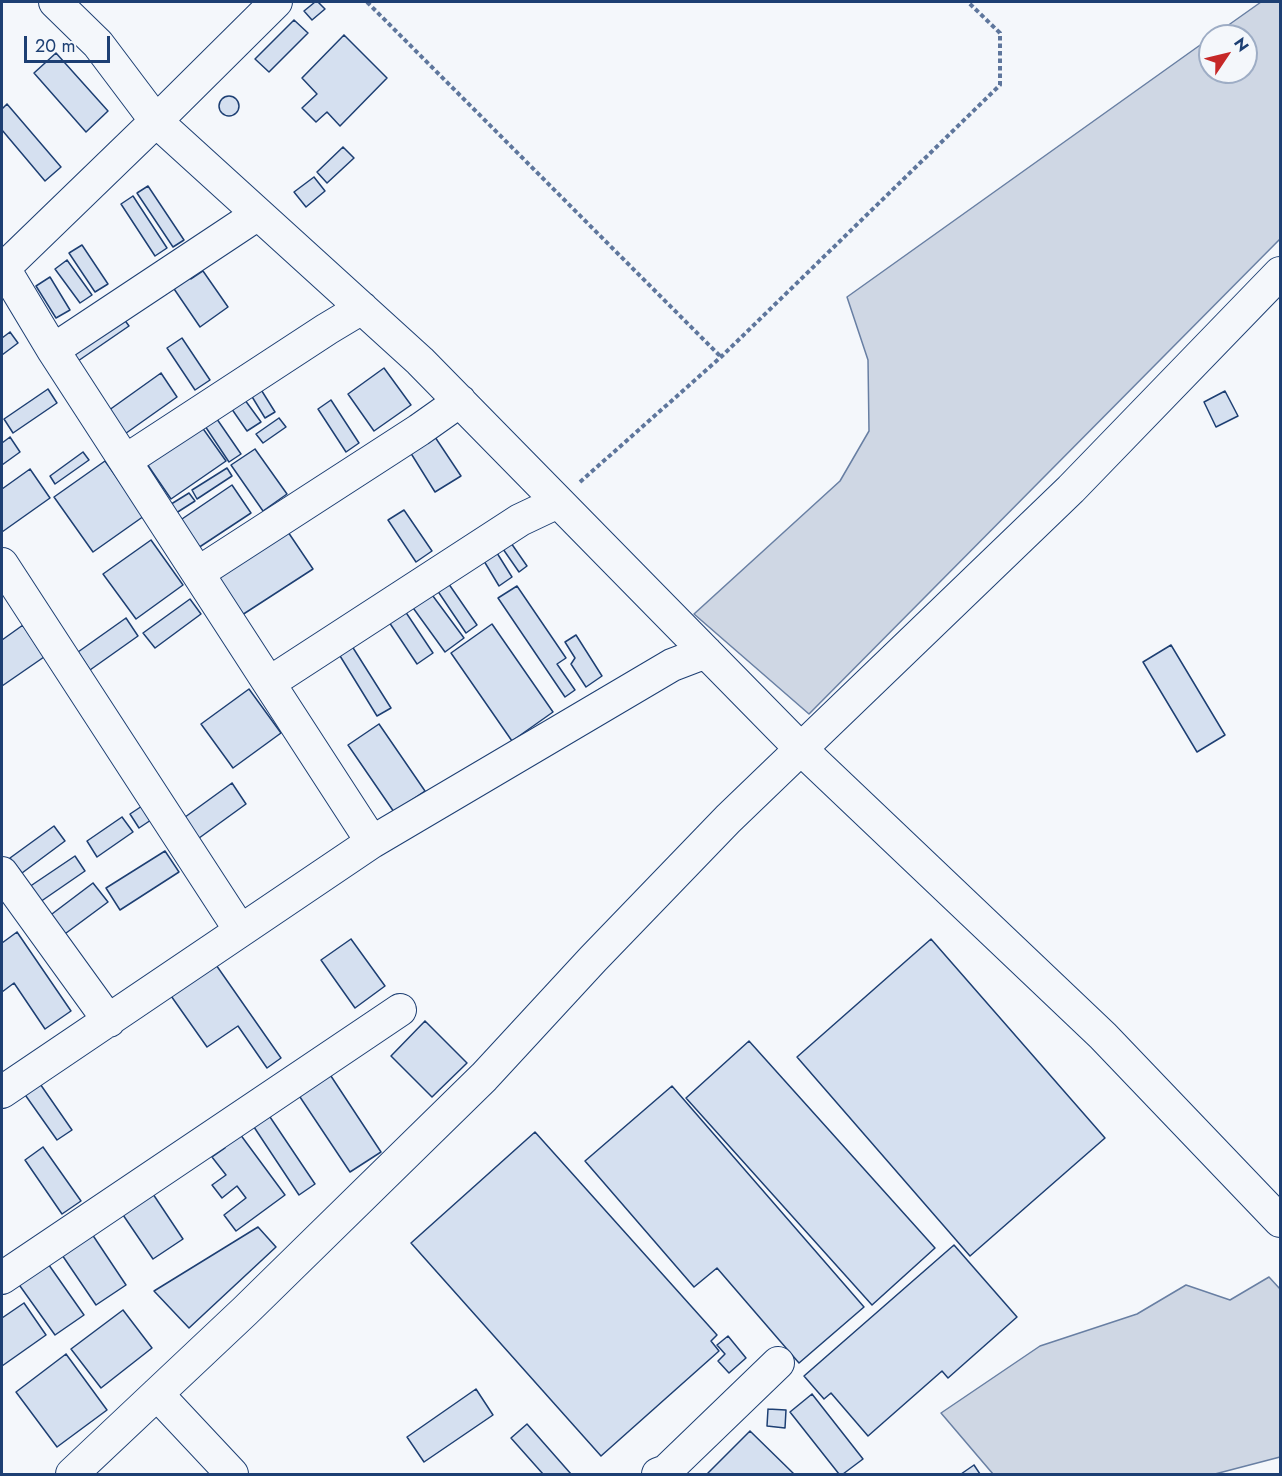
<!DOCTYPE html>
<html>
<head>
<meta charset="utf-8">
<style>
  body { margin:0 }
  #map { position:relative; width:1282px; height:1476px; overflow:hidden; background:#f4f7fb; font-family:Jost,sans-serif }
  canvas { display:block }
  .frame { position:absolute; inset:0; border:3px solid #1d3f73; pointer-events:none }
  .north { position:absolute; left:1198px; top:24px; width:60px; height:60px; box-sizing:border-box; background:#f4f7fb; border:2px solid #9eadc5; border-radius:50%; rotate:55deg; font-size:16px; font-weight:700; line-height:24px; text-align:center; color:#1d3f73 }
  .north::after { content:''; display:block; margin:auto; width:21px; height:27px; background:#c62828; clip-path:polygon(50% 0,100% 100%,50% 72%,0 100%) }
  .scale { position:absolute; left:24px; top:36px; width:86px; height:27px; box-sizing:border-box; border:3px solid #1d3f73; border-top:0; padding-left:8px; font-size:18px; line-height:21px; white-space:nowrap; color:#1d3f73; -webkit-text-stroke:4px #f4f7fb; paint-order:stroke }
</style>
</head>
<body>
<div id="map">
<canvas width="1282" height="1476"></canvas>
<div class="frame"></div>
<div class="north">N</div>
<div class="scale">20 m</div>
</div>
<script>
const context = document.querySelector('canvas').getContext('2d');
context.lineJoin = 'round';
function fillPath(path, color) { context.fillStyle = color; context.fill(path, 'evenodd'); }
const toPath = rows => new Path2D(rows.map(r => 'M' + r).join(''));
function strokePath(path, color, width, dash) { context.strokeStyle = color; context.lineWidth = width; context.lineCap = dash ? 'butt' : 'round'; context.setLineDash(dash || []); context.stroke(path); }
const water = toPath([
  [1261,2,1280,2,1280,239,809,714,694,614,840,481,869,431,868,360,847,297,1210,38,1210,72,1246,72,1246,36,1213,36,1261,2],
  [1269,1277,1280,1289,1280,1457,1215,1474,993,1474,941,1413,1040,1346,1137,1314,1186,1285,1230,1300,1269,1277]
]);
fillPath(water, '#cfd7e4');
strokePath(water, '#687fa3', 1.5);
const building = toPath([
  [315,2,318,2,325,9,312,20,304,11,315,2],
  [294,20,308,33,269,72,255,59,294,20],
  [344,35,387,78,340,126,327,112,316,122,302,108,317,94,302,78,344,35],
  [56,53,108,111,86,132,34,73,56,53],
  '219 106a10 10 0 1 1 20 0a10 10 0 1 1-20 0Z',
  [7,104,61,167,45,181,2,130,2,109,7,104],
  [343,147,354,158,327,183,317,172,343,147],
  [314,177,325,191,306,207,294,192,314,177],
  [148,186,184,240,173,247,137,193,148,186],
  [133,196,167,248,155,256,121,204,133,196],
  [82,245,108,284,95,292,69,253,82,245],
  [67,260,92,295,80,303,55,269,67,260],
  [184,269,191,279,203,271,228,307,200,327,168,280,184,269],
  [50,277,70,310,56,318,36,286,50,277],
  [121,315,129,326,78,361,70,349,121,315],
  [10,332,18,343,2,355,2,338,10,332],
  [182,338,210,380,195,390,167,348,182,338],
  [384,368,411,405,374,431,348,394,384,368],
  [161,373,177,397,122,436,105,413,161,373],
  [260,388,275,412,265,418,251,395,260,388],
  [48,389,57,403,13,433,4,419,48,389],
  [1225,391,1238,416,1216,427,1204,402,1225,391],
  [242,396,261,422,247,431,229,405,242,396],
  [331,400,359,443,346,452,318,409,331,400],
  [210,409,241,454,229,462,199,417,210,409],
  [279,418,286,427,263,443,256,434,279,418],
  [199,423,226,461,171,499,145,461,199,423],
  [431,431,461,476,435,492,407,447,431,431],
  [10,437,20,452,2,465,2,443,10,437],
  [255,449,287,494,263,511,231,465,255,449],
  [83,452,89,460,55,484,50,476,83,452],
  [105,461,144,516,93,552,54,497,105,461],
  [227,468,232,476,197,499,192,490,227,468],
  [30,469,50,498,2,532,2,489,30,469],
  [232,485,251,513,198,548,179,521,232,485],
  [189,493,195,501,173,515,168,506,189,493],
  [404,510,432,551,416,562,388,520,404,510],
  [286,529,313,569,242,615,216,575,286,529],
  [151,540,183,585,136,619,103,574,151,540],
  [511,543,527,566,519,572,503,549,511,543],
  [497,553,512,577,499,586,484,561,497,553],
  [444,577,477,625,466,633,433,584,444,577],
  [517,586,566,658,557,664,575,690,565,697,498,598,517,586],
  [430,592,464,638,445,652,411,605,430,592],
  [190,599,201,614,155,648,143,633,190,599],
  [403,608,433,653,417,664,387,619,403,608],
  [126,618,138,636,90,670,78,652,126,618],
  [492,624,553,712,512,741,451,653,492,624],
  [23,625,44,657,2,686,2,640,23,625],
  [576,635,602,676,586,687,571,664,575,658,565,642,576,635],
  [350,643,391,708,377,716,337,651,350,643],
  [1171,645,1225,735,1197,752,1143,662,1171,645],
  [249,689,281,733,233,768,201,724,249,689],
  [379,724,425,791,394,812,348,745,379,724],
  [232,783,246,804,195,841,181,820,232,783],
  [142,806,151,820,139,828,130,814,142,806],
  [122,817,133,832,97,857,87,841,122,817],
  [54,826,65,841,22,873,10,858,54,826],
  [165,851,179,872,120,910,106,888,165,851],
  [75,856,85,871,40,902,29,887,75,856],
  [93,883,108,902,58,939,44,920,93,883],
  [17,932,71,1011,45,1029,14,983,2,992,2,943,17,932],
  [351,939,385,986,355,1008,321,960,351,939],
  [931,939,1105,1138,970,1256,797,1057,931,939],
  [214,962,281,1058,267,1068,238,1026,207,1047,169,993,214,962],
  [425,1021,467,1063,432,1097,391,1056,425,1021],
  [749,1041,935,1248,872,1305,686,1098,749,1041],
  [327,1070,381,1152,350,1172,296,1091,327,1070],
  [36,1078,72,1130,57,1140,21,1089,36,1078],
  [672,1086,864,1307,799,1363,717,1268,694,1287,585,1161,672,1086],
  [266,1111,315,1184,299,1195,250,1121,266,1111],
  [237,1130,285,1195,236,1231,224,1215,246,1198,237,1186,222,1198,212,1185,226,1175,212,1157,225,1148,226,1139,237,1130],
  [535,1132,717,1335,711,1341,719,1351,601,1456,411,1243,535,1132],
  [43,1147,81,1201,62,1214,25,1160,43,1147],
  [149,1188,183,1239,153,1259,119,1209,149,1188],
  [258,1227,276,1247,189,1328,154,1291,258,1227],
  [88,1228,126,1285,96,1305,58,1249,88,1228],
  [954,1245,1017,1317,948,1378,942,1371,868,1436,831,1393,824,1399,804,1376,954,1245],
  [44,1258,84,1315,55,1335,15,1279,44,1258],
  [24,1303,46,1335,2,1366,2,1318,24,1303],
  [123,1310,152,1348,101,1388,71,1349,123,1310],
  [728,1336,746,1358,729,1373,718,1361,725,1354,717,1345,728,1336],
  [66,1354,107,1410,57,1447,16,1392,66,1354],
  [476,1389,493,1415,424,1462,407,1437,476,1389],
  [812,1394,863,1459,843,1474,839,1474,790,1412,812,1394],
  [768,1409,786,1410,785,1428,767,1426,768,1409],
  [527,1424,571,1474,543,1474,511,1438,527,1424],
  [750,1431,794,1474,707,1474,750,1431],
  [974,1465,980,1474,961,1474,974,1465]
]);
fillPath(building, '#d5e0f0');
strokePath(building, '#1d3f73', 1.5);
const minor = toPath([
  [55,2,98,44,156,121,420,361,801,749,1103,1036,1280,1221],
  [2,265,53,350,372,842],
  [2,270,156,121,276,2],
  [53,350,258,214],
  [125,461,327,329,362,308],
  [2,564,240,930],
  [198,573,419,430,460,401],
  [269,683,520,520,558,502],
  [2,873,109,1021],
  [2,1092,372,842,672,665,706,652],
  [2,1278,400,1010],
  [157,1394,232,1474],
  [72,1474,245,1311,484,1077,593,959,728,819,1071,489,1280,273],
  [658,1474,666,1471,778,1363]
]);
strokePath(minor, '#1d3f73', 34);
strokePath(toPath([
  [367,2,721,357],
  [580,482,721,357,1000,85,1000,33,968,2]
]), '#5e769c', 4, [4.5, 3]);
strokePath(minor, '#f4f7fb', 32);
</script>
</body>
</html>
